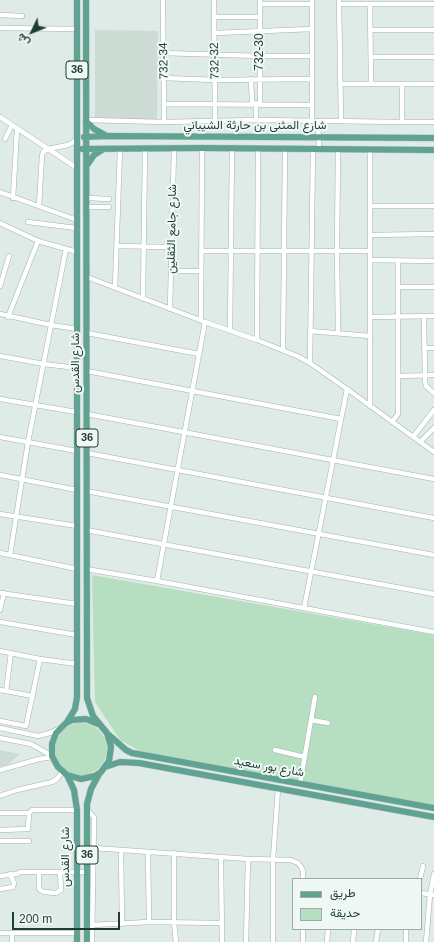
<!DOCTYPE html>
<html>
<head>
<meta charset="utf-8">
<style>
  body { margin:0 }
  #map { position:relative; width:434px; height:942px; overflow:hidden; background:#dfebe6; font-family:Arial,Vazirmatn,sans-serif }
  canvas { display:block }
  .legend { position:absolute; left:292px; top:878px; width:130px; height:52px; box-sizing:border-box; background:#eff8f4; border:1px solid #9cada7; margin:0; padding:5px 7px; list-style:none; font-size:12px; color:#1f3c34 }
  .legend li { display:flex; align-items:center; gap:8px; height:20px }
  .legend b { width:20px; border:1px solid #9cada7 }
  .north { position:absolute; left:12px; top:12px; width:40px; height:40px; -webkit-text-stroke:3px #eff8f4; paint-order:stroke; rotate:227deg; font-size:11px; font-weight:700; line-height:16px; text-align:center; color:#1f3c34 }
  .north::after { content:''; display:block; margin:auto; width:14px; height:18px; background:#1f3c34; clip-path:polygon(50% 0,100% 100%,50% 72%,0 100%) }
  .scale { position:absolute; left:12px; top:912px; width:108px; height:18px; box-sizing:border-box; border:2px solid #1f3c34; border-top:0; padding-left:5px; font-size:12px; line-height:14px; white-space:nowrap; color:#1f3c34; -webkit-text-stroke:3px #eff8f4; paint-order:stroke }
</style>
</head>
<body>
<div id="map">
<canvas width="434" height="942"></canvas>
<ul class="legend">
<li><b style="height:5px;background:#61a393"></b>طريق</li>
<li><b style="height:11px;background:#b6dec1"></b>حديقة</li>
</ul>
<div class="north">ش</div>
<div class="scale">200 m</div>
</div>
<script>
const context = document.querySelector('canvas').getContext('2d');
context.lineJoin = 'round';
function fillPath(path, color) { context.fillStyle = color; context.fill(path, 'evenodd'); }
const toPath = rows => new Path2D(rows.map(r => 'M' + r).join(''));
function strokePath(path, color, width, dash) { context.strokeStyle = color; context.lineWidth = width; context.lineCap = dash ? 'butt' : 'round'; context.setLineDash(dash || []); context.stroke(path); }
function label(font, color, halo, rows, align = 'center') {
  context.font = font + ' Arial,Vazirmatn,sans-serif'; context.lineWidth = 4; context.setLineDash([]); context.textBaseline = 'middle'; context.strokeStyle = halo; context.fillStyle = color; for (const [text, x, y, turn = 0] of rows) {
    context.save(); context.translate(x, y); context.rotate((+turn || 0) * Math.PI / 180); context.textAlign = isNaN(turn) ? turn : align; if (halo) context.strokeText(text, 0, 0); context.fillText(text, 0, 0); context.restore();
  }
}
fillPath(toPath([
  [95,30,158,31,157,120,95,119],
  [0,750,20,754,7,765,0,767]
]), '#cddbd5');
fillPath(toPath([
  [92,575,434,635,434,807,149,756,120,740,95,702],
  '55 749a26 26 0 1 1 52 0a26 26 0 1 1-52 0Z'
]), '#b6dec1');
const minor = toPath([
  [163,0,164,122],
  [214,0,215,122],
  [339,0,341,121],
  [260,4,312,4],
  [339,4,434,4],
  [370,4,371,84],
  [0,15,22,16],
  [214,17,260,17],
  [0,28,77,29],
  [370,30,434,30],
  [215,33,312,29],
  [163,53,260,56,312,56],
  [371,57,434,57],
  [164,78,215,80,312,79],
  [251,79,252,103],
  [340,84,434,84],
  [256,103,256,120],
  [260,103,260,0],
  [164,104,312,105],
  [0,117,77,168],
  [86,120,164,122,256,120,402,122,434,122],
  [312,121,312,0],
  [318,121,319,149],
  [402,122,402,84],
  [5,139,12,125],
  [48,149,68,145,77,140],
  [0,192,77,220],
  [13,198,17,129],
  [87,198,109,199],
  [39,206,42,156,43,152,48,149],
  [370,206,434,206],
  [87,207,109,207],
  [28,222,76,228],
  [0,223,38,241,77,252],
  [370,235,434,234],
  [117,246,171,247],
  [201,251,370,251],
  [370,260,434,261],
  [171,271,201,271],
  [87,277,205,322,257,340,297,356,310,363,347,389,434,452],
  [0,286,9,256],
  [398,287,434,287],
  [115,288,120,149],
  [143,299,145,149],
  [170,309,174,149],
  [0,314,51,325,77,329],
  [424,316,425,381,426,386,434,393],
  [8,317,38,241],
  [370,317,434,316],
  [201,320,202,148],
  [230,331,232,149],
  [310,331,370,336],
  [87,333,199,354],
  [338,333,337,251,338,149],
  [257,340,258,149],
  [424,348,434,348],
  [283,350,285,150],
  [0,356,44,364,77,368],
  [310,363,313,149],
  [87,371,341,419],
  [398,376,434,375],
  [0,399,76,412],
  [370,406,370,149],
  [87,414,434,479],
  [392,422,398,414,398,261],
  [0,437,77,451],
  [413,437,434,410],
  [420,442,434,428],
  [87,453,434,518],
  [0,475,77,490],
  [86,491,434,555],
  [0,514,77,526],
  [86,530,434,594],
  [0,553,77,569],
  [10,555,28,442,66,249],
  [86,569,157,581,434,632],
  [157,581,205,322],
  [0,593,77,604],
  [304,608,347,389],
  [0,610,4,593],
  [0,622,77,635],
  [0,651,40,659,77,664],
  [0,690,33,696],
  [6,691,11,653],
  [311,720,328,723],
  [0,721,26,726,40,659],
  [0,728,38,736,50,733,58,729],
  [0,738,31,744,52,756],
  [275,750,305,757],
  [0,770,39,759,52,757],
  [300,784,315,697],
  [0,796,17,790,52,782,57,779,62,772],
  [87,810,94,817,92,942],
  [0,813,29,813,32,810,77,810],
  [0,830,28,829,29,813],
  [0,841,29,841],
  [94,848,248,859,291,860,298,863,301,867,303,871,303,879],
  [121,850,122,924],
  [148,852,149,922],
  [174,853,174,922,176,942],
  [221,857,222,942],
  [39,872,39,888,40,890,44,892,56,893,61,890,60,872],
  [0,876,17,874,20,872,88,872],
  [420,879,423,866],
  [0,889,13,887,14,883,10,874],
  [421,893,434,895],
  [92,925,149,922,221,923],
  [0,933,77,933],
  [12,942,12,933],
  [246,942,248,859],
  [273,942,273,859,278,789],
  [303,942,303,929],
  [327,942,328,929],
  [353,942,354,929],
  [376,942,378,929],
  [406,942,406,929],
  [426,942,430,895,434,874]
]);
const major = toPath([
  [86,0,87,698,93,716,107,733,111,747,109,761,101,772,95,776,81,779,67,775,58,767,52,756,52,744,56,733,66,723,72,720,86,719,98,724],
  [86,121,94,129,105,135],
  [84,137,108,136,434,138],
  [82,149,202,148,434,150],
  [87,165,94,155,102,150],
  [67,722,75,709,77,697,77,0],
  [109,735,126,750,132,753,149,756,434,808],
  [105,767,120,762,139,763,434,817],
  [67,775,74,790,77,810,77,942],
  [87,942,87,804,91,789,99,774]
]);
strokePath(minor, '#a2b3ad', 5.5);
strokePath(major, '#c0c8c6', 7);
strokePath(minor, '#fff', 4.5);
strokePath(major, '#61a393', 6);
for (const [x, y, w] of [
  [77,70,22],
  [87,438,22],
  [87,855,22]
]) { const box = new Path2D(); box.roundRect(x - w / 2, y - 9, w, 18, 3); context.fillStyle = '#eff8f4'; context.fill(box); strokePath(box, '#1f3c34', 1); }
label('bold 11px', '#1f3c34', null, [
  ["36",77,70],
  ["36",87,438],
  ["36",87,855]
]);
label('12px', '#1f3c34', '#eff8f4', [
  ["732-30",260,52,-90],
  ["732-34",164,61,-91],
  ["732-32",215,61,-91],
  ["شارع المثنى بن حارثة الشيباني",255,126],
  ["شارع جامع الثقلين",172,229,-89],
  ["شارع القدس",76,363,-90],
  ["شارع بور سعيد",269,767,10],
  ["شارع القدس",66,857,-90]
]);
</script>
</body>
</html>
